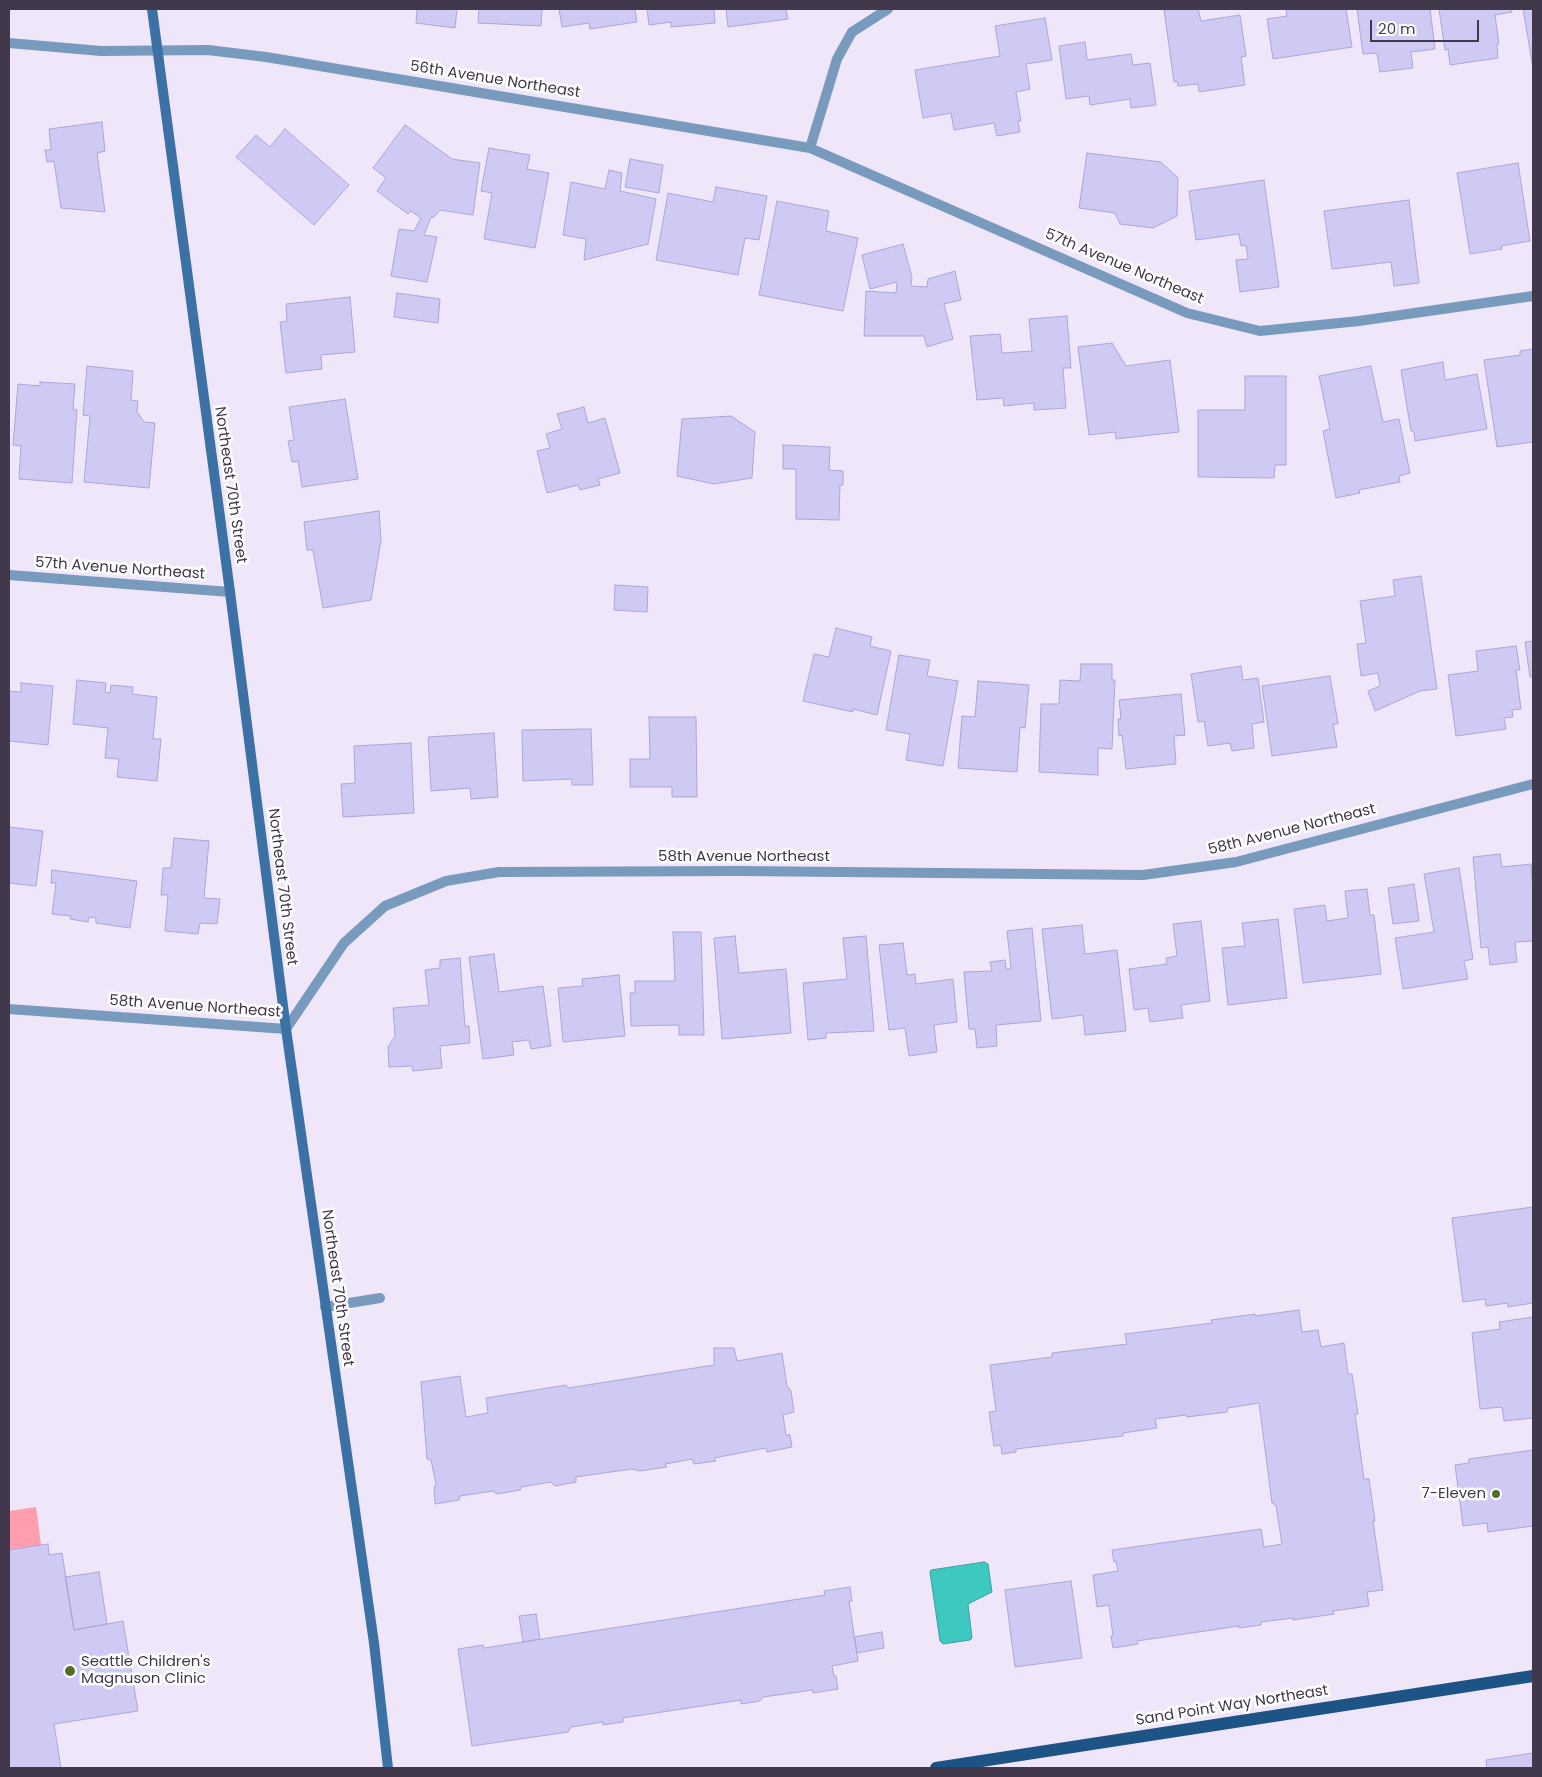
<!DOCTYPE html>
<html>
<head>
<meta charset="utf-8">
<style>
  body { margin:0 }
  #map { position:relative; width:1542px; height:1777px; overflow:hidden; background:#f0e6fa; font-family:Poppins,sans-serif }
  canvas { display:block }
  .frame { position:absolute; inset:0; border:10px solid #42384b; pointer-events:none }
  .scale { position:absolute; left:1370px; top:20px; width:109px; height:22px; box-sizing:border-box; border:2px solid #42384b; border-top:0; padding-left:6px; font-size:15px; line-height:18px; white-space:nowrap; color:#42384b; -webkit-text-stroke:4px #fff; paint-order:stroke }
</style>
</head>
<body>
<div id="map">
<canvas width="1542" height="1777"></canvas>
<div class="frame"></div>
<div class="scale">20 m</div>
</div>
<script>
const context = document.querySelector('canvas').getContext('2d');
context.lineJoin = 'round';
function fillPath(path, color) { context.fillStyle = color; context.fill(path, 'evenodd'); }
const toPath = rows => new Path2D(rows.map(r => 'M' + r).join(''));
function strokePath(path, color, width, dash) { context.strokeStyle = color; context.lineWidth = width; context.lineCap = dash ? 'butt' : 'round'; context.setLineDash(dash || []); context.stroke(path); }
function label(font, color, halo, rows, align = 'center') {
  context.font = font + ' Poppins,sans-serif'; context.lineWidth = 5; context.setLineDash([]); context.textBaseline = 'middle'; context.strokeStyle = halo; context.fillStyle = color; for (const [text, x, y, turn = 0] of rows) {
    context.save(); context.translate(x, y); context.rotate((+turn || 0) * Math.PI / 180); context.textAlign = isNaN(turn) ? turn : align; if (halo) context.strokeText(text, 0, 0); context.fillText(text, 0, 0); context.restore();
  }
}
fillPath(toPath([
  [36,1507,41,1545,9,1550,9,1511]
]), '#fe9eae');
const water = toPath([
  [984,1562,988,1564,992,1592,968,1604,972,1638,970,1640,943,1644,940,1641,930,1572,931,1570,984,1562]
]);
fillPath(water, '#3dc8c0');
strokePath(water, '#3e9d9d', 1);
const building = toPath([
  [417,9,457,9,455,28,416,23,417,9],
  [479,9,542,9,541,26,478,23,479,9],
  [559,9,635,9,637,22,590,29,589,23,562,27,559,9],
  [647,9,714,9,715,23,671,27,671,22,649,25,647,9],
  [726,9,786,9,788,19,728,27,726,9],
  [1173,9,1198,9,1201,21,1240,15,1246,56,1241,57,1245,85,1199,92,1198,84,1178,86,1177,81,1174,82,1164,10,1173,9],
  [1286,9,1346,9,1352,47,1273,59,1267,19,1287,16,1286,9],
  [1357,9,1430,9,1435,49,1411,52,1413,68,1380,72,1377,53,1363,54,1357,9],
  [1439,9,1511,9,1512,12,1495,15,1499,44,1497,44,1498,58,1450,65,1448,49,1445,50,1439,9],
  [1523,9,1533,9,1533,68,1523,9],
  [1045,18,1052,60,1026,64,1030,89,1016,92,1021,121,1018,121,1020,132,997,136,994,123,954,130,951,113,923,118,915,70,1000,56,995,26,1045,18],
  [1085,42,1087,60,1131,54,1133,65,1150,63,1156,105,1131,108,1130,99,1090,105,1089,96,1066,99,1059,46,1085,42],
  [102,122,105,151,97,153,105,212,61,208,54,161,47,162,45,150,51,150,49,129,102,122],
  [405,125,452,159,480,163,473,215,440,210,434,217,431,217,424,235,437,237,427,282,391,276,399,229,414,231,421,218,411,211,408,214,377,191,386,178,373,168,405,125],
  [285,129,349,185,314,225,236,157,256,135,270,147,285,129],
  [489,148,530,155,527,169,549,173,535,248,484,239,492,193,481,191,489,148],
  [1087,153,1161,162,1178,178,1177,216,1153,228,1120,224,1115,213,1079,208,1087,153],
  [630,159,663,165,659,193,625,187,630,159],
  [1518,163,1530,241,1501,246,1502,249,1470,254,1457,173,1518,163],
  [609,170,622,173,620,191,656,199,648,244,584,260,586,239,563,235,571,182,605,189,609,170],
  [1264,180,1279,287,1240,292,1236,260,1248,259,1246,245,1241,246,1239,234,1196,240,1189,191,1264,180],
  [716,187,767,196,759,240,745,238,738,275,656,260,668,193,713,202,716,187],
  [1409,200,1419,283,1394,286,1391,262,1332,269,1324,211,1409,200],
  [777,201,829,211,826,231,858,238,843,311,759,295,777,201],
  [903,244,912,277,911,286,927,287,928,279,955,271,961,300,944,304,953,339,927,347,924,336,864,336,866,291,896,293,897,282,870,289,862,255,903,244],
  [397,293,440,299,438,323,394,317,397,293],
  [350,297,355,352,321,355,322,369,286,373,280,322,287,321,286,304,350,297],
  [1067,316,1071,368,1063,368,1066,408,1034,410,1034,403,1004,406,1003,398,977,400,970,336,1000,334,1002,353,1032,351,1029,319,1067,316],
  [1112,343,1126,366,1170,360,1179,432,1116,439,1115,432,1089,435,1078,347,1112,343],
  [1533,349,1533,442,1497,447,1484,360,1520,355,1520,351,1533,349],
  [1443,362,1445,380,1477,374,1487,429,1415,441,1414,432,1411,431,1401,370,1443,362],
  [87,366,133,371,131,400,138,401,137,412,144,422,155,423,149,488,84,482,90,416,83,415,87,366],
  [1371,366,1383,422,1399,419,1410,473,1399,476,1400,482,1359,490,1360,493,1336,498,1323,431,1330,429,1319,376,1371,366],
  [1245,376,1286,376,1286,465,1275,465,1274,478,1198,477,1198,410,1245,410,1245,376],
  [40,382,75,384,73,409,77,410,72,483,19,479,21,446,13,445,18,384,40,386,40,382],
  [345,399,358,479,302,487,298,461,292,462,288,441,294,440,289,407,345,399],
  [584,407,588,423,605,418,620,473,598,479,600,485,580,490,578,485,547,493,537,451,550,448,546,434,562,429,557,414,584,407],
  [731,416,755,432,752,478,714,484,677,476,682,419,731,416],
  [783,445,830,447,829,470,843,471,843,485,840,485,839,520,796,519,796,469,783,469,783,445],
  [379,511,381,540,371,600,323,608,313,550,307,550,304,522,379,511],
  [1421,576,1437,689,1420,691,1375,711,1368,691,1380,686,1378,673,1361,676,1357,644,1366,643,1360,601,1395,596,1393,580,1421,576],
  [615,585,648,587,647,612,614,610,615,585],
  [836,628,872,637,870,646,891,651,877,715,853,709,853,712,803,701,814,654,829,657,836,628],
  [1533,641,1533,677,1530,677,1525,642,1533,641],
  [1516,646,1520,670,1516,670,1521,709,1512,710,1513,717,1504,718,1506,729,1456,736,1448,675,1478,671,1476,651,1516,646],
  [899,655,930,660,927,676,958,681,943,766,906,760,910,734,886,730,899,655],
  [1081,664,1112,664,1112,680,1115,680,1112,749,1098,748,1098,775,1039,772,1041,704,1059,704,1060,680,1080,681,1081,664],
  [1241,666,1243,680,1258,678,1264,722,1252,724,1254,748,1232,751,1230,743,1208,746,1204,721,1198,722,1191,674,1241,666],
  [1330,676,1338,724,1333,724,1337,747,1272,756,1262,686,1330,676],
  [77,680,106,683,105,692,110,693,111,685,133,687,132,694,157,697,153,739,161,739,157,781,117,777,119,759,105,758,108,728,73,724,77,680],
  [978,681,1029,685,1025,728,1020,727,1017,772,958,768,962,716,975,717,978,681],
  [21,683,53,686,48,745,9,741,9,691,21,692,21,683],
  [1181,694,1185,735,1174,736,1176,764,1126,769,1122,735,1119,736,1118,719,1121,719,1119,700,1181,694],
  [649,717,696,717,697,797,672,797,672,787,630,787,630,759,650,759,649,717],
  [591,729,593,785,572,785,572,779,523,781,522,730,591,729],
  [494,733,498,797,471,799,470,788,431,791,428,737,494,733],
  [411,743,414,813,343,817,341,784,355,783,354,746,411,743],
  [9,827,43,831,36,886,9,883,9,827],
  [174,838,209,841,204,898,220,899,217,924,200,923,198,934,165,931,168,895,161,895,163,868,171,868,174,838],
  [1500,854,1502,867,1531,864,1533,891,1533,941,1515,942,1517,962,1490,965,1488,947,1481,948,1473,857,1500,854],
  [1459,868,1473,959,1464,961,1468,979,1403,989,1395,938,1434,932,1424,874,1459,868],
  [52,870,137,881,130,928,96,923,96,918,89,917,88,922,70,919,71,916,52,914,56,883,51,883,52,870],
  [1414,884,1419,921,1393,924,1388,888,1414,884],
  [1367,889,1370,915,1374,915,1381,974,1303,983,1294,909,1325,905,1327,921,1348,918,1345,891,1367,889],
  [1278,919,1287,998,1228,1005,1222,948,1245,946,1242,923,1278,919],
  [1201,921,1210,1001,1181,1005,1183,1018,1150,1022,1148,1008,1134,1010,1129,969,1167,964,1166,958,1177,956,1173,924,1201,921],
  [1082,925,1085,954,1117,950,1126,1031,1085,1035,1083,1015,1052,1019,1042,929,1082,925],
  [1032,928,1041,1021,996,1025,997,1046,977,1048,975,1029,969,1029,964,972,992,971,990,962,1005,960,1006,969,1011,969,1007,931,1032,928],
  [673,932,701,932,704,1035,679,1035,679,1025,631,1026,630,993,635,993,635,981,675,981,673,932],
  [735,936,739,973,786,969,791,1033,722,1039,714,938,735,936],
  [866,936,874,1031,826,1033,826,1038,808,1040,803,983,847,979,843,938,866,936],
  [903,943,907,975,915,974,916,984,953,979,957,1022,934,1025,937,1052,909,1056,905,1028,889,1030,879,945,903,943],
  [494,954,499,992,543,986,551,1046,531,1049,529,1040,512,1042,514,1055,483,1059,469,957,494,954],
  [460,958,465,1026,469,1026,470,1043,440,1046,442,1068,413,1071,412,1066,389,1067,388,1047,395,1036,393,1008,429,1005,425,970,440,968,440,960,460,958],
  [619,975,625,1036,563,1042,558,988,583,986,582,979,619,975],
  [1533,1207,1533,1303,1508,1307,1508,1303,1486,1306,1485,1299,1463,1302,1452,1218,1533,1207],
  [1299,1310,1302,1332,1318,1330,1321,1347,1344,1343,1348,1374,1352,1374,1358,1414,1355,1414,1364,1479,1369,1479,1375,1521,1373,1521,1383,1590,1367,1592,1369,1606,1333,1611,1334,1614,1293,1620,1293,1618,1261,1622,1261,1625,1239,1628,1239,1626,1137,1641,1138,1644,1113,1648,1111,1636,1113,1636,1109,1605,1097,1607,1093,1575,1118,1571,1116,1561,1114,1562,1112,1550,1261,1529,1264,1547,1282,1544,1276,1506,1272,1503,1259,1403,1228,1408,1227,1412,1187,1417,1186,1415,1155,1419,1157,1428,1123,1433,1123,1436,1016,1449,1016,1452,1002,1454,1001,1445,994,1446,989,1412,996,1411,990,1365,1052,1357,1052,1353,1127,1344,1125,1334,1212,1323,1211,1320,1255,1314,1255,1316,1299,1310],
  [1533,1317,1533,1418,1504,1421,1502,1407,1480,1409,1472,1333,1500,1329,1499,1322,1533,1317],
  [714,1348,734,1348,737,1361,782,1353,787,1386,791,1391,794,1412,783,1415,786,1435,790,1435,792,1447,767,1452,766,1448,714,1458,716,1461,694,1464,692,1459,665,1464,667,1467,640,1471,632,1469,576,1477,576,1482,555,1486,551,1482,521,1487,520,1490,497,1494,493,1491,460,1496,459,1500,435,1504,434,1488,436,1484,431,1460,427,1459,421,1382,460,1376,466,1417,488,1413,486,1398,566,1385,568,1388,714,1365,714,1348],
  [1533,1450,1533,1526,1488,1532,1487,1523,1463,1526,1455,1465,1469,1463,1469,1459,1533,1450],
  [48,1544,49,1555,62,1553,74,1630,123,1621,138,1711,54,1724,61,1768,9,1768,9,1550,48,1544],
  [99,1572,107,1624,74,1630,65,1577,99,1572],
  [1071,1581,1082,1658,1015,1667,1005,1590,1071,1581],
  [850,1587,852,1601,849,1601,858,1661,832,1666,834,1676,836,1676,838,1689,813,1693,813,1690,763,1697,760,1701,741,1704,741,1700,623,1718,623,1722,603,1725,603,1722,571,1727,568,1732,472,1746,458,1649,483,1645,484,1648,825,1595,824,1591,850,1587],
  [536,1614,540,1639,523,1642,519,1616,536,1614],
  [882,1632,884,1648,857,1653,854,1637,882,1632],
  [1533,1753,1533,1768,1487,1768,1486,1760,1533,1753]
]);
fillPath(building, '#cecaf4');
strokePath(building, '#aba6d7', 1);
strokePath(toPath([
  [325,1307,380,1298]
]), '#779abd', 10);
strokePath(toPath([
  [9,43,101,51,208,50,266,57,810,148,1187,313,1260,331,1359,321,1533,296],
  [810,148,837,59,852,32,888,9],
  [9,575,230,592],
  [9,1009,286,1029,344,943,385,906,446,881,499,872,740,871,1143,875,1236,862,1533,784]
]), '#779abd', 10);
strokePath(toPath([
  [152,9,230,592,286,1029,374,1643,388,1768]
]), '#3b71a4', 10);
strokePath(toPath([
  [936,1768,1533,1676]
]), '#1d5485', 12);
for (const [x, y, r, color] of [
  [1496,1494,5,"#517026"],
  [70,1671,6,"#517026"]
]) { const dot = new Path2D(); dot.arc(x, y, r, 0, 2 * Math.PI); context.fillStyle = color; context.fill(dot); strokePath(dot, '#fff', 2); }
label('15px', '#42384b', '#fff', [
  ["56th Avenue Northeast",495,80,9],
  ["57th Avenue Northeast",1124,267,23],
  ["Northeast 70th Street",230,485,82],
  ["57th Avenue Northeast",120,569,4],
  ["58th Avenue Northeast",1292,830,-14],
  ["58th Avenue Northeast",744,857],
  ["Northeast 70th Street",282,887,83],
  ["58th Avenue Northeast",195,1007,4],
  ["Northeast 70th Street",337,1288,82],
  ["Sand Point Way Northeast",1232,1706,-9]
]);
label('15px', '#42384b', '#fff', [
  ["7-Eleven",1486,1494],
  ["Seattle Children's",81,1662,"left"],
  ["Magnuson Clinic",81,1679,"left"]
], 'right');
</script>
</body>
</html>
